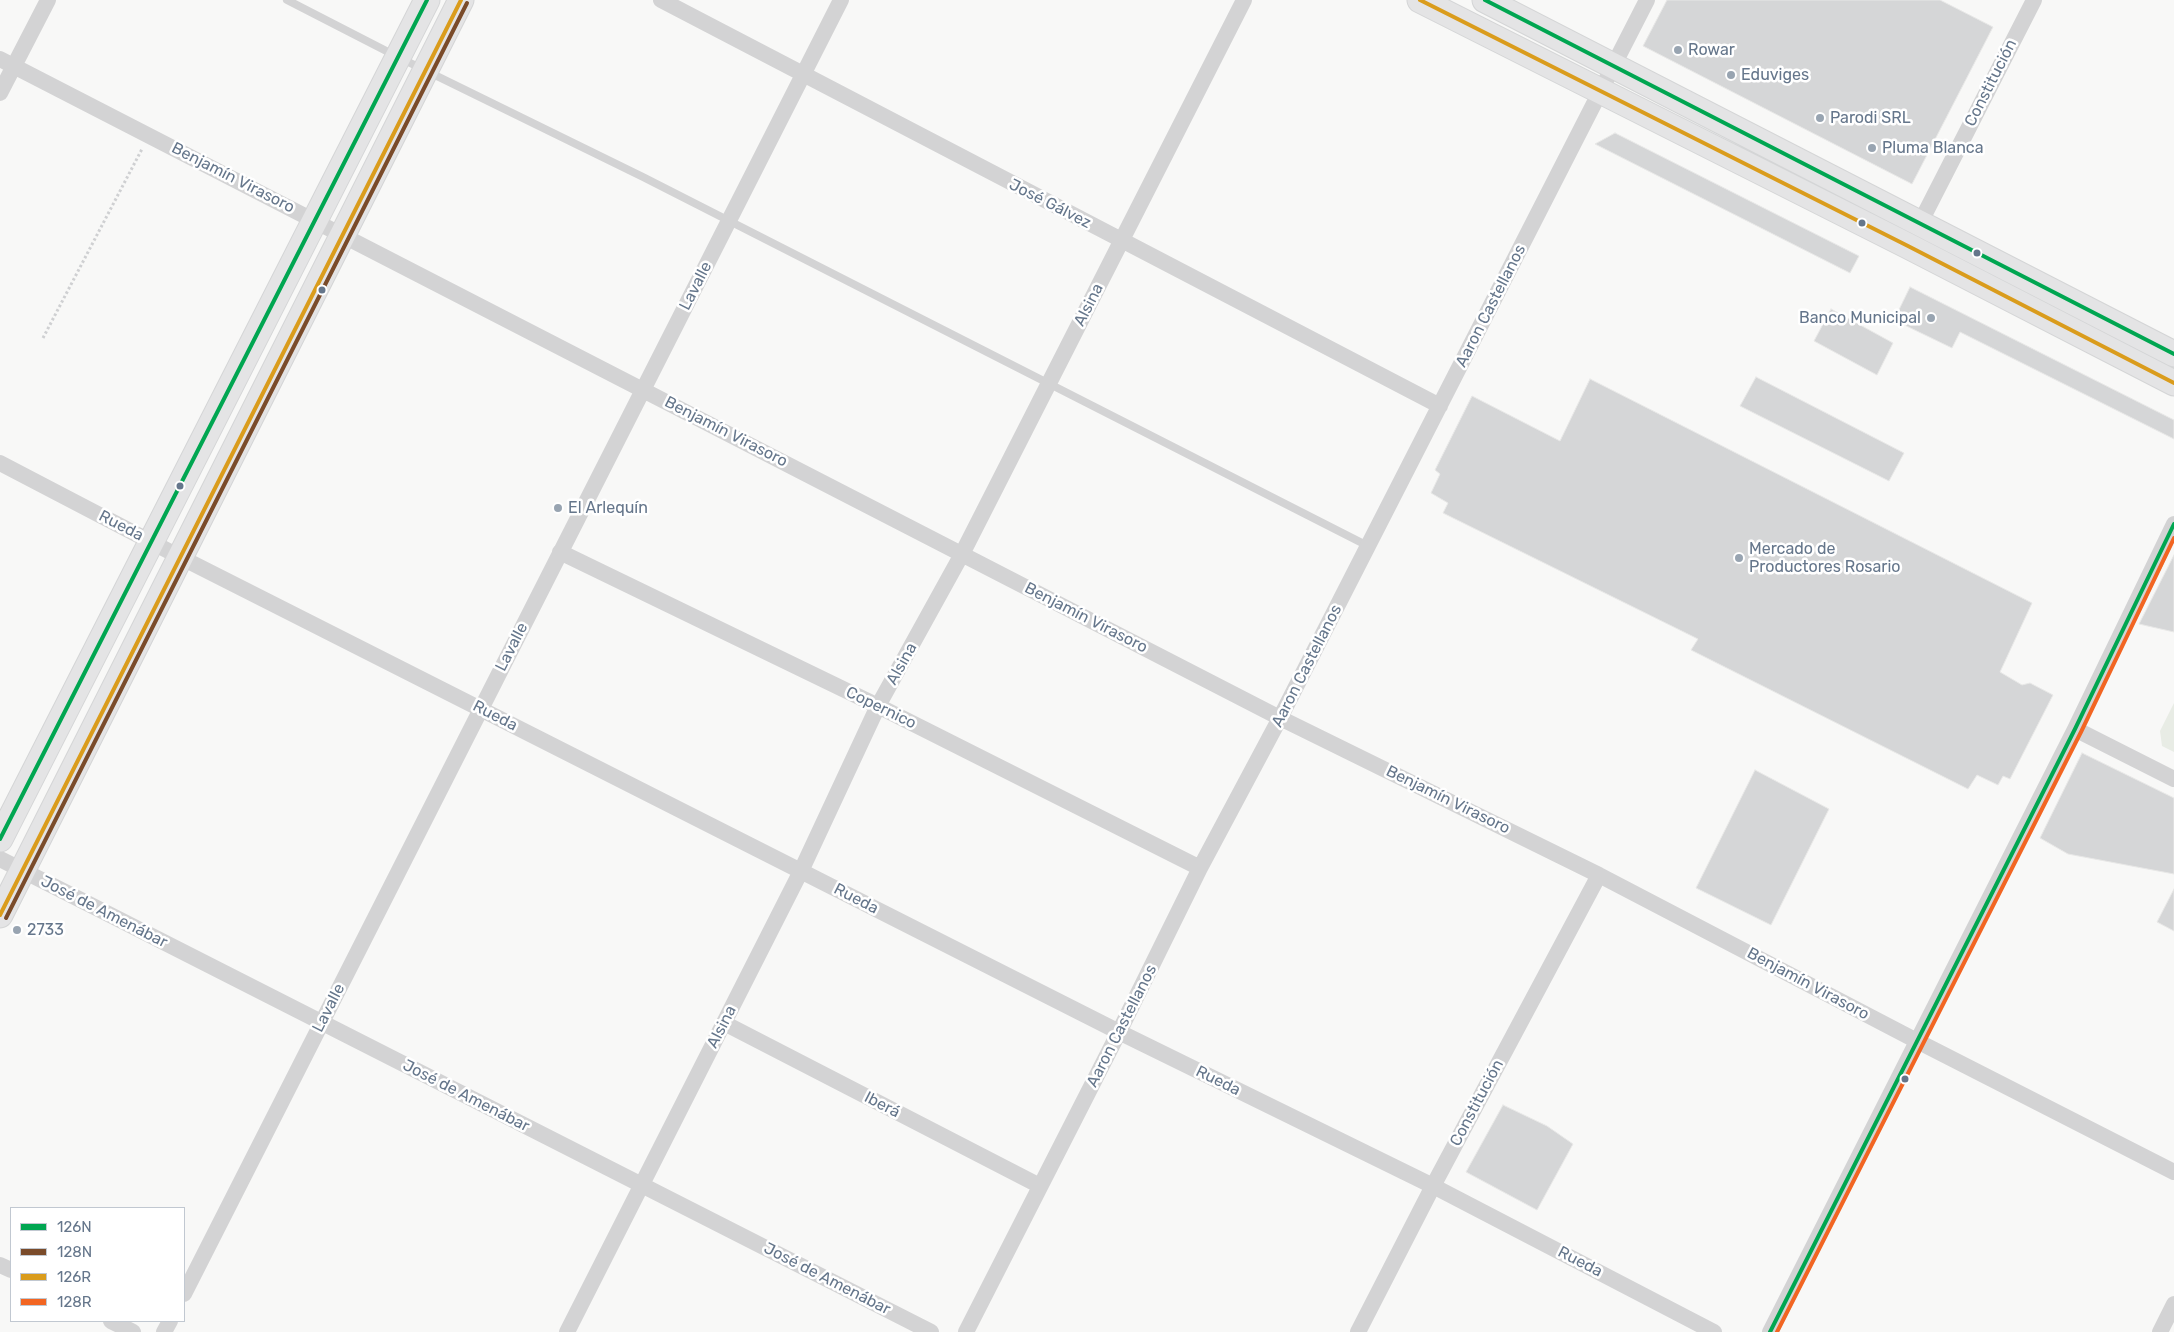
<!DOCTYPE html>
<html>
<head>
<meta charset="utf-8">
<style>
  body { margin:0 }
  #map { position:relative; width:2174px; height:1332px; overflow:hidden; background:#f8f8f7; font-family:Rubik,sans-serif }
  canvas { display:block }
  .legend { position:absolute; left:10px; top:1207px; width:175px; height:115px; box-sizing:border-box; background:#fff; border:1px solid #c1c8d1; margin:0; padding:6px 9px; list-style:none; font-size:15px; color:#65768b }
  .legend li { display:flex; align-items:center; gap:10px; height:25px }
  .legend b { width:25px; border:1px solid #c1c8d1 }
</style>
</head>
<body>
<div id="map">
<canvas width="2174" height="1332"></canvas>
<ul class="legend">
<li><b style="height:6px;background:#00a651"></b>126N</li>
<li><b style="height:6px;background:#7a4b2a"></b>128N</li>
<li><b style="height:6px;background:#da9c1c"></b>126R</li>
<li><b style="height:6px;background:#f26522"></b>128R</li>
</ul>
</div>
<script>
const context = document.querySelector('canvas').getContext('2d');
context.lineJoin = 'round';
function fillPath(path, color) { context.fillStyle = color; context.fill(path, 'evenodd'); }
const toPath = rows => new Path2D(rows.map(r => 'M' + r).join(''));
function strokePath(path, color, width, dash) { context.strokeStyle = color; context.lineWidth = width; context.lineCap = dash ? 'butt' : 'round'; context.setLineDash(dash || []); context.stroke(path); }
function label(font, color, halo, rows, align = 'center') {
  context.font = font + ' Rubik,sans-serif'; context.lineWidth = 5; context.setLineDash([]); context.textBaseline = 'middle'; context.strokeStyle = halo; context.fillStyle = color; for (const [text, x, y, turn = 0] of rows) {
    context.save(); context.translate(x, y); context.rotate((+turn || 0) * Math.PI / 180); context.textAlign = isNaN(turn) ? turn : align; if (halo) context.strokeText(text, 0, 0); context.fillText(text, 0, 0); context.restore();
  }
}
fillPath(toPath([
  [2174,703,2174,752,2162,746,2160,731]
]), '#e8ece5');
const building = toPath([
  [1667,0,1940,0,1993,27,1912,184,1643,46,1667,0],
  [1615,133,1859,256,1850,273,1595,144,1615,133],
  [1910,287,2174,420,2174,439,1960,332,1952,348,1894,320,1910,287],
  [1831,309,1893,343,1877,375,1814,341,1831,309],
  [1756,377,1904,453,1889,481,1740,406,1756,377],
  [1590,379,2032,603,2000,672,2022,685,2030,683,2053,695,2010,779,2003,776,1998,785,1977,775,1968,789,1691,650,1698,639,1443,513,1448,503,1431,493,1440,474,1435,470,1472,396,1560,441,1590,379],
  [2174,555,2174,632,2139,624,2174,555],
  [2082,753,2174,798,2174,874,2068,854,2040,838,2082,753],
  [1755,770,1829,809,1771,925,1696,888,1755,770],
  [2174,889,2174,931,2157,922,2174,889],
  [1503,1105,1547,1126,1573,1144,1537,1210,1466,1172,1503,1105]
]);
fillPath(building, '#d5d6d7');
strokePath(building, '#e8e8e7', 1);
const primary = toPath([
  [1420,0,1908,246,2174,383],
  [1485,0,2174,354],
  [0,839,427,0],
  [0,915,461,0]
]);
strokePath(primary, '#d4d5d6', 27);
strokePath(toPath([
  [43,338,142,149]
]), '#cfd0d2', 3, [2.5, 2.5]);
strokePath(toPath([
  [287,0,398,57,643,177,1368,546]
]), '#d3d3d4', 8);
strokePath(toPath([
  [661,0,1440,406],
  [0,59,1280,718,1599,875,1917,1041,2174,1172],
  [0,93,48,0],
  [1916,231,2034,0],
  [0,463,180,557,1119,1032,1433,1186,1714,1332],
  [560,552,878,706,1200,868],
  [2075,729,2174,779],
  [0,859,931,1332],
  [724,1023,1040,1186],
  [0,1265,11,1270],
  [184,1294,841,0],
  [111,1321,133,1332],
  [164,1332,170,1321],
  [567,1332,801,871,878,706,962,554,1244,0],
  [966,1332,1119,1032,1200,868,1280,718,1647,0],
  [1358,1332,1433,1186,1599,875],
  [1770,1332,2075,729,2174,524],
  [2160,1332,2174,1304]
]), '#d3d3d4', 16);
strokePath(primary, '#e4e4e5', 25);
strokePath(toPath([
  [1485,0,2174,354],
  [0,839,427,0],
  [1770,1332,2075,729,2174,524]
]), '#00a651', 4);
strokePath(toPath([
  [6,918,467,3]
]), '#7a4b2a', 4);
strokePath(toPath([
  [1420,0,1908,246,2174,383],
  [0,915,461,0]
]), '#da9c1c', 4);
strokePath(toPath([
  [1777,1332,2081,732,2174,538]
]), '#f26522', 4);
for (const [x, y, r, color] of [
  [1678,50,5,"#98a4b1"],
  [1731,75,5,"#98a4b1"],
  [1820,118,5,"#98a4b1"],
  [1872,148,5,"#98a4b1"],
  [1862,223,4.5,"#65768b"],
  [1977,253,4.5,"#65768b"],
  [322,290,4.5,"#65768b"],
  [1931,318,5,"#98a4b1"],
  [180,486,4.5,"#65768b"],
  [558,508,5,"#98a4b1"],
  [1739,558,5,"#98a4b1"],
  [17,930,5,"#98a4b1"],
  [1905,1079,4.5,"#65768b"]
]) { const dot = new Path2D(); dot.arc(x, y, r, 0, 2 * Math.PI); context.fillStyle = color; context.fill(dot); strokePath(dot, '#fff', 2); }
label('16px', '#65768b', '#fff', [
  ["Rowar",1688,50],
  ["Eduviges",1741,75],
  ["Parodi SRL",1830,118],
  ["Pluma Blanca",1882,148],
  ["Banco Municipal",1921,318,"right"],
  ["El Arlequín",568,508],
  ["Mercado de",1749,549],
  ["Productores Rosario",1749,567],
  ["2733",27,930]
], 'left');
label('16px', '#65768b', '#fff', [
  ["Constitución",1991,83,-63],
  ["Benjamín Virasoro",233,178,27],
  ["José Gálvez",1050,204,27],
  ["Lavalle",696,286,-63],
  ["Alsina",1089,305,-63],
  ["Aaron Castellanos",1491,306,-63],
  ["Benjamín Virasoro",726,432,27],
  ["Rueda",121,526,27],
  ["Benjamín Virasoro",1086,618,27],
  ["Lavalle",512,647,-63],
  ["Alsina",902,664,-61],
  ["Aaron Castellanos",1307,666,-63],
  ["Copernico",881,708,26],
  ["Rueda",495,716,27],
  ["Benjamín Virasoro",1448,800,26],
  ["Rueda",856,899,27],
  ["José de Amenábar",104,912,27],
  ["Benjamín Virasoro",1808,984,28],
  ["Lavalle",329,1008,-63],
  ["Aaron Castellanos",1122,1026,-63],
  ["Alsina",722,1027,-63],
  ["Rueda",1218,1081,26],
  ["José de Amenábar",466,1096,27],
  ["Constitución",1477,1103,-62],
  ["Iberá",882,1105,27],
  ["Rueda",1580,1262,27],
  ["José de Amenábar",827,1279,27]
]);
</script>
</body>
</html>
